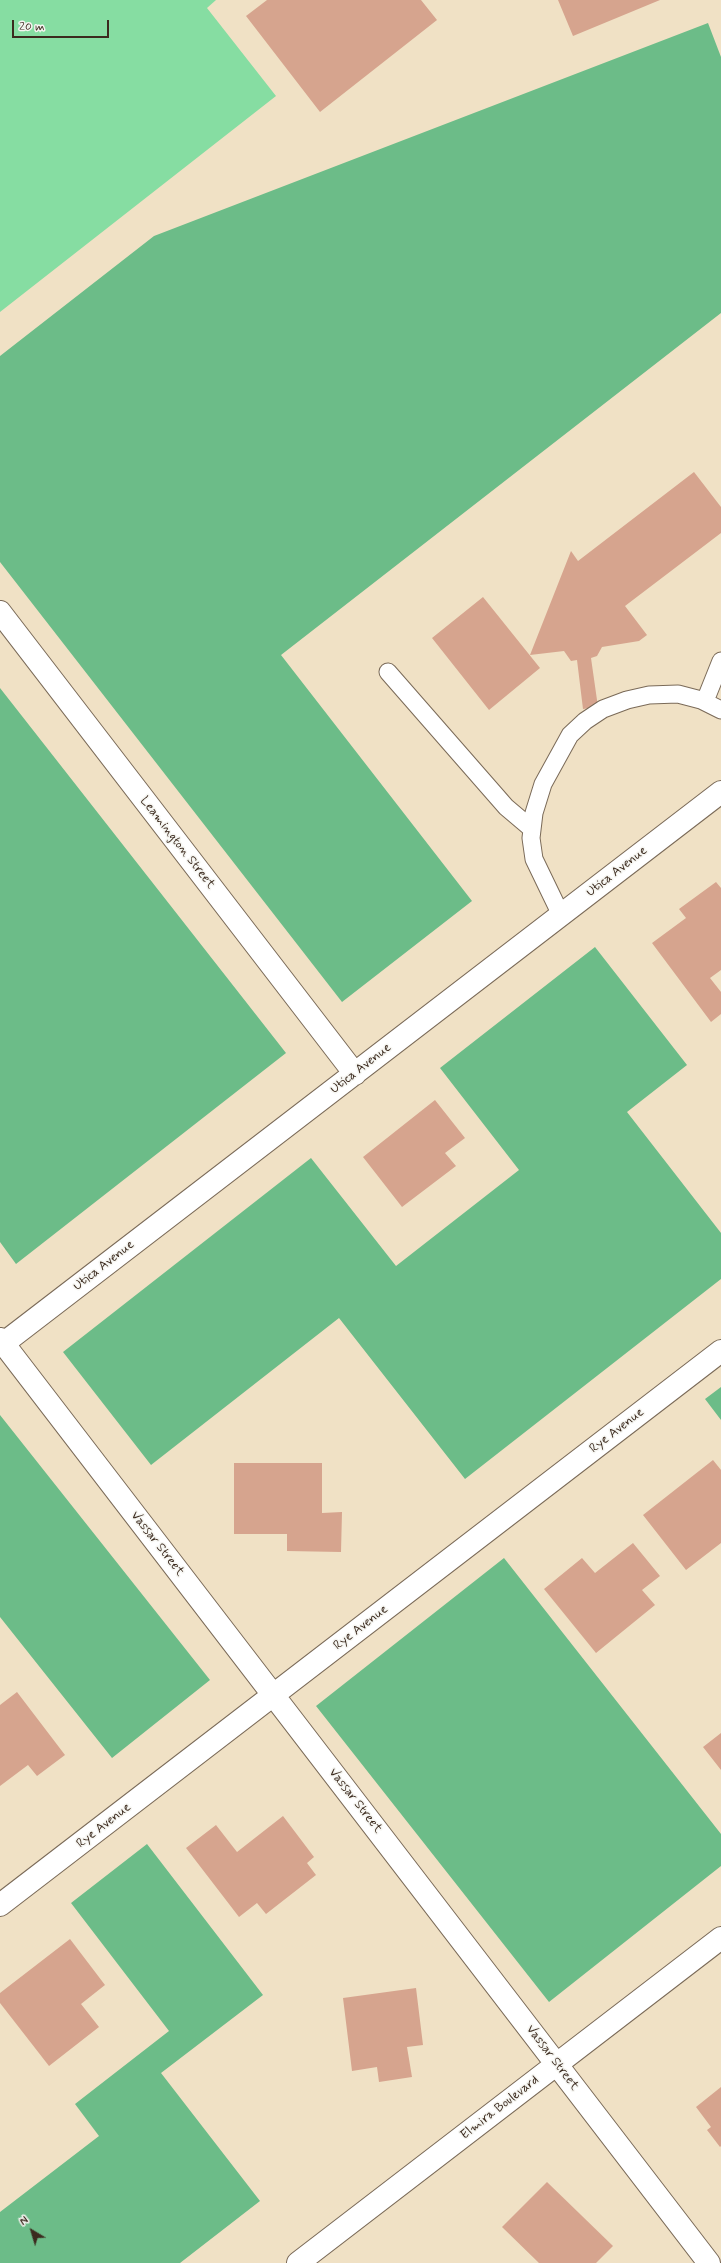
<!DOCTYPE html>
<html>
<head>
<meta charset="utf-8">
<style>
  body { margin:0 }
  #map { position:relative; width:721px; height:2263px; overflow:hidden; background:#f0e1c5; font-family:Mynerve,sans-serif }
  canvas { display:block }
  .north { position:absolute; left:12px; top:2211px; width:40px; height:40px; -webkit-text-stroke:3px #f6f6f2; paint-order:stroke; rotate:322deg; font-size:11px; font-weight:700; line-height:16px; text-align:center; color:#3b2a1e }
  .north::after { content:''; display:block; margin:auto; width:14px; height:18px; background:#3b2a1e; clip-path:polygon(50% 0,100% 100%,50% 72%,0 100%) }
  .scale { position:absolute; left:12px; top:20px; width:97px; height:18px; box-sizing:border-box; border:2px solid #3b2a1e; border-top:0; padding-left:5px; font-size:12px; line-height:14px; white-space:nowrap; color:#3b2a1e; -webkit-text-stroke:3px #f6f6f2; paint-order:stroke }
</style>
</head>
<body>
<div id="map">
<canvas width="721" height="2263"></canvas>
<div class="north">N</div>
<div class="scale">20 m</div>
</div>
<script>
const context = document.querySelector('canvas').getContext('2d');
context.lineJoin = 'round';
function fillPath(path, color) { context.fillStyle = color; context.fill(path, 'evenodd'); }
const toPath = rows => new Path2D(rows.map(r => 'M' + r).join(''));
function strokePath(path, color, width, dash) { context.strokeStyle = color; context.lineWidth = width; context.lineCap = dash ? 'butt' : 'round'; context.setLineDash(dash || []); context.stroke(path); }
function label(font, color, halo, rows, align = 'center') {
  context.font = font + ' Mynerve,sans-serif'; context.lineWidth = 3; context.setLineDash([]); context.textBaseline = 'middle'; context.strokeStyle = halo; context.fillStyle = color; for (const [text, x, y, turn = 0] of rows) {
    context.save(); context.translate(x, y); context.rotate((+turn || 0) * Math.PI / 180); context.textAlign = isNaN(turn) ? turn : align; if (halo) context.strokeText(text, 0, 0); context.fillText(text, 0, 0); context.restore();
  }
}
fillPath(toPath([
  [0,0,216,0,207,8,276,96,0,312]
]), '#86dda2');
fillPath(toPath([
  [708,23,721,57,721,313,281,655,472,901,342,1002,0,562,0,356,154,236],
  [0,688,286,1053,16,1264,0,1242],
  [595,947,687,1065,627,1112,721,1233,721,1279,465,1479,339,1318,151,1465,63,1352,311,1158,396,1266,519,1170,440,1068],
  [721,1387,721,1420,705,1399],
  [0,1415,210,1680,112,1758,0,1617],
  [504,1558,721,1834,721,1866,549,2002,316,1706],
  [147,1844,263,1995,161,2073,260,2201,180,2263,0,2263,0,2212,99,2136,75,2104,169,2031,71,1903]
]), '#6cbc88');
fillPath(toPath([
  [267,0,421,0,437,20,320,112,246,16],
  [558,0,660,0,573,36],
  [694,472,721,507,721,533,625,606,647,635,639,641,602,647,597,656,591,658,598,707,583,709,577,660,571,661,564,651,530,655,571,551,578,561],
  [483,597,540,668,489,710,432,638],
  [716,882,721,888,721,970,710,978,721,992,721,1014,711,1022,652,943,686,918,679,909],
  [435,1100,465,1138,445,1153,456,1166,402,1207,363,1157],
  [713,1460,721,1470,721,1543,686,1570,643,1515],
  [234,1463,322,1463,322,1513,342,1512,341,1552,287,1551,287,1534,234,1534],
  [633,1543,660,1576,642,1590,655,1605,596,1653,544,1589,582,1558,595,1573],
  [17,1692,65,1755,37,1776,28,1765,0,1786,0,1705],
  [721,1733,721,1770,703,1747],
  [283,1816,314,1857,307,1863,316,1875,266,1914,257,1903,239,1917,186,1848,216,1825,237,1852],
  [70,1939,105,1985,81,2004,99,2027,49,2066,0,2003,0,1993],
  [416,1988,423,2045,407,2047,412,2077,379,2082,377,2067,352,2071,343,1998],
  [721,2087,721,2146,720,2147,707,2130,711,2127,696,2107],
  [547,2182,613,2246,596,2263,539,2263,502,2227]
]), '#d6a48e');
const service = toPath([
  [388,672,506,807,532,829],
  [705,701,721,661],
  [561,915,534,859,531,838,534,813,543,784,570,735,585,721,603,709,627,700,649,695,678,694,701,700,721,710]
]);
const minor = toPath([
  [0,612,355,1074],
  [0,1339,709,2263],
  [0,1346,721,792],
  [0,1905,721,1351],
  [298,2263,721,1938]
]);
strokePath(service, '#7a6a58', 19);
strokePath(minor, '#7a6a58', 24);
strokePath(service, '#fff', 17);
strokePath(minor, '#fff', 22);
label('13px', '#3b2a1e', '#f6f6f2', [
  ["Leamington Street",177,843,52],
  ["Utica Avenue",617,872,-38],
  ["Utica Avenue",361,1069,-38],
  ["Utica Avenue",104,1266,-38],
  ["Rye Avenue",617,1431,-38],
  ["Vassar Street",157,1544,52],
  ["Rye Avenue",361,1628,-38],
  ["Vassar Street",355,1801,52],
  ["Rye Avenue",104,1826,-38],
  ["Vassar Street",552,2058,53],
  ["Elmira Boulevard",500,2108,-38]
]);
</script>
</body>
</html>
